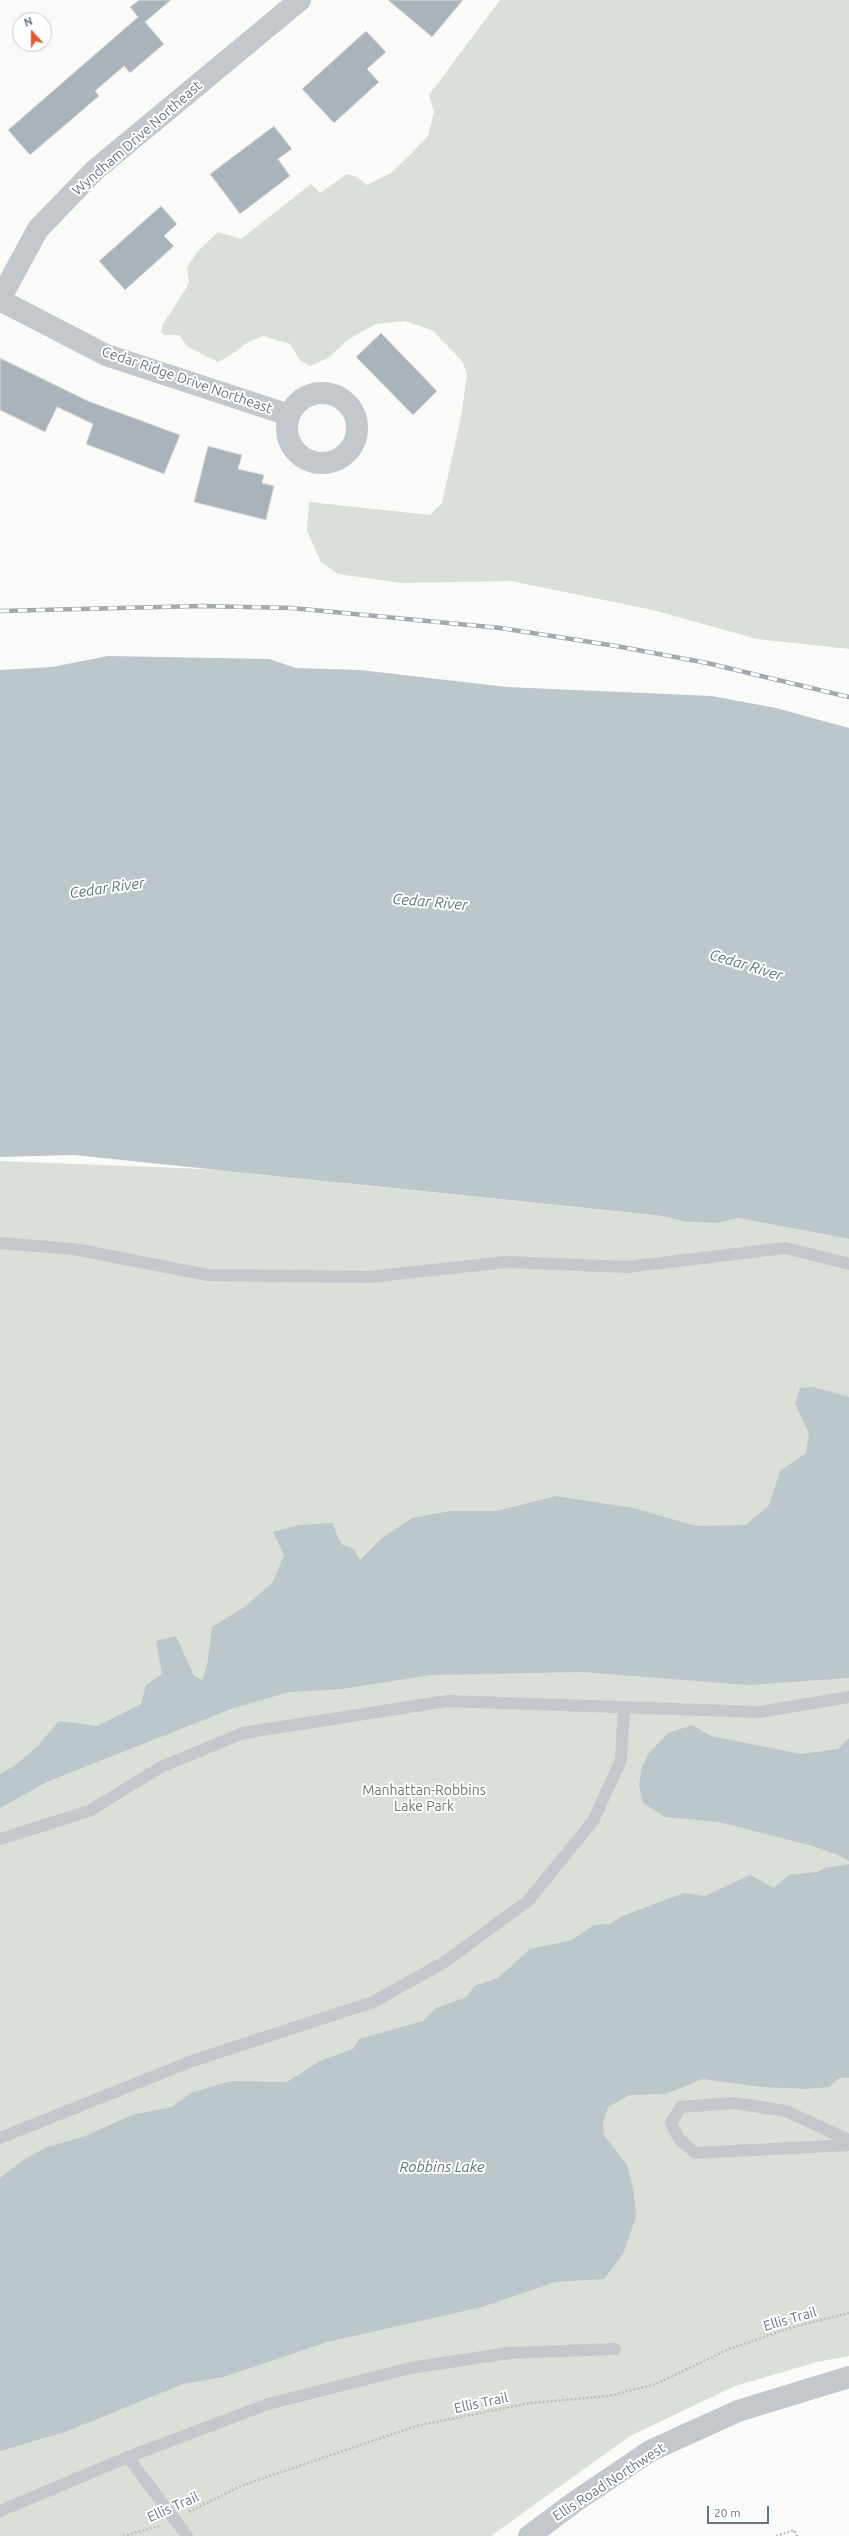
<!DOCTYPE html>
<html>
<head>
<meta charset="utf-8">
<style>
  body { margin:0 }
  #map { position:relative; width:849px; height:2536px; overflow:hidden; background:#fafaf8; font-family:Ubuntu,sans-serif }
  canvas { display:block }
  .north { position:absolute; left:12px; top:12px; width:40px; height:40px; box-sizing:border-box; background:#fff; border:1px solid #c1c8cd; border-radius:50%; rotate:339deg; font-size:11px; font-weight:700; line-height:16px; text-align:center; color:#657683 }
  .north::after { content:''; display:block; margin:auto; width:14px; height:18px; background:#e4572e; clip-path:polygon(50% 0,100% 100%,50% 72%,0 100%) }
  .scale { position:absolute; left:707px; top:2506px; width:62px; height:18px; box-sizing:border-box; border:2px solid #657683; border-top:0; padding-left:5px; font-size:12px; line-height:14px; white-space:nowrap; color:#657683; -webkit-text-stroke:3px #fff; paint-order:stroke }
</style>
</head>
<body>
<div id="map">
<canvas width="849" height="2536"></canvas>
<div class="north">N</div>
<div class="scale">20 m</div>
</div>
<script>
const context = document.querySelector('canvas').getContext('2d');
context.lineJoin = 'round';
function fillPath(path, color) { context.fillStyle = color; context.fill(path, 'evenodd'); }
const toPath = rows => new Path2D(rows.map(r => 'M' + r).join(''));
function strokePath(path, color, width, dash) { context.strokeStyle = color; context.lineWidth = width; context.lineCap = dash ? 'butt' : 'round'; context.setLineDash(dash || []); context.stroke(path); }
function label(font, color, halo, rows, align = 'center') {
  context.font = font + ' Ubuntu,sans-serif'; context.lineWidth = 4; context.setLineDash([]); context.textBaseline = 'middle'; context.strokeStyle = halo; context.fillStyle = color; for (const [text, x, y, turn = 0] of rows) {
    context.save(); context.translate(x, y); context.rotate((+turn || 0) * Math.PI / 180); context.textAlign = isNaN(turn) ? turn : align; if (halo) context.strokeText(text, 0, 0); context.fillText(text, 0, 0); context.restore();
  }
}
fillPath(toPath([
  [500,0,849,0,849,649,757,639,653,610,511,581,402,583,338,574,321,562,307,531,309,502,430,515,442,503,461,417,467,375,463,362,432,330,405,321,376,324,349,339,328,358,310,366,300,360,290,344,263,336,247,343,231,355,218,362,188,347,179,335,164,335,161,332,163,324,187,287,189,280,187,267,198,251,218,232,241,239,311,184,320,193,347,174,357,177,367,185,391,173,410,155,428,136,434,112,429,95],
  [0,1161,278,1172,351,1184,662,1216,687,1222,718,1223,738,1218,849,1239,849,2356,817,2362,735,2386,630,2436,491,2536,0,2536]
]), '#dadfd7');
fillPath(toPath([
  [108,656,269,659,296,668,360,670,507,687,712,696,776,708,849,728,849,1239,738,1218,718,1223,687,1222,662,1216,615,1211,74,1155,0,1157,0,670,52,667],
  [813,1387,849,1397,849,1678,748,1685,582,1672,431,1675,342,1689,289,1692,234,1708,49,1781,0,1808,0,1774,14,1766,38,1746,59,1721,97,1726,141,1704,146,1685,162,1674,156,1641,176,1636,194,1676,202,1680,207,1666,212,1627,246,1606,273,1582,284,1555,273,1532,299,1525,332,1523,341,1544,353,1549,360,1560,382,1538,412,1518,450,1511,497,1511,556,1496,633,1508,696,1526,746,1525,769,1505,780,1471,806,1453,809,1434,795,1403,800,1388],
  [692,1725,711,1736,801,1754,838,1749,849,1738,849,1861,838,1855,809,1845,719,1822,665,1817,643,1803,639,1785,642,1767,649,1753,668,1733],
  [849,1864,849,2078,839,2078,829,2087,807,2089,761,2087,703,2079,665,2094,630,2095,608,2107,603,2122,604,2135,627,2165,634,2192,636,2217,623,2254,604,2279,555,2282,482,2307,327,2342,223,2377,183,2384,65,2432,0,2451,0,2178,23,2160,47,2147,83,2137,132,2115,172,2107,191,2093,230,2081,287,2082,320,2061,353,2049,359,2039,423,2021,436,2008,467,1997,474,1986,498,1978,530,1949,572,1940,594,1925,610,1924,622,1916,684,1893,705,1896,750,1875,774,1888,789,1875,817,1872,825,1868]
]), '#bbc7cb');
const building = toPath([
  [139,0,171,0,145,22,164,44,130,73,124,66,95,91,99,96,30,155,8,130,138,17,130,7,139,0],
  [388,0,463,0,432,37,388,0],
  [366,31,386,52,367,69,379,82,334,123,302,89,366,31],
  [274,126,292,149,278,159,290,176,240,214,210,174,274,126],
  [161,206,177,224,164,236,174,246,125,290,99,261,161,206],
  [381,333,437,391,413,415,356,357,381,333],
  [0,358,88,401,180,435,164,474,86,444,93,424,57,407,45,432,0,410,0,358],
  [208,446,242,455,238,469,264,475,262,483,274,486,266,520,194,502,208,446]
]);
fillPath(building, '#aab3b9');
strokePath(building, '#dcdcda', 1);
strokePath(toPath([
  [189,2512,241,2486,416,2426,530,2403,609,2396,656,2384,729,2349,790,2328,849,2313],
  [123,2536,159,2526],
  [776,2536,794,2530,797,2536]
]), '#bbbfc2', 2.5, [2, 2]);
strokePath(toPath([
  [0,1243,74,1249,208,1275,369,1277,506,1262,627,1267,785,1248,849,1264],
  [0,1839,89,1811,161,1767,243,1733,447,1701,759,1712,849,1697],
  [0,2138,192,2061,373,2002,443,1963,528,1901,593,1821,621,1760,624,1707],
  [849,2140,786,2111,734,2103,681,2107,671,2123,679,2139,695,2153,849,2145],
  [128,2457,187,2536],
  [0,2511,128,2457,268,2404,410,2368,509,2353,615,2349]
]), '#c3c8cc', 12);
strokePath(toPath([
  [0,299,38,229,95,170,300,0],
  [0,300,106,355,289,415],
  '287 428a35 35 0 1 1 70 0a35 35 0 1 1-70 0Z'
]), '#c3c8cc', 22);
strokePath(toPath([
  [529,2536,576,2501,650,2451,738,2411,849,2377]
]), '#c3c8cc', 22);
const rail = toPath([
  [0,611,201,606,292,608,500,628,616,646,707,663,849,697]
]);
strokePath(rail, '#a2aab0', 4.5);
strokePath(rail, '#fff', 3, [9]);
label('14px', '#657683', '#fff', [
  ["Wyndham Drive Northeast",137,138,-41],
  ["Cedar Ridge Drive Northeast",187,380,19],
  ["Ellis Trail",790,2319,-16],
  ["Ellis Trail",481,2403,-12],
  ["Ellis Road Northwest",609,2482,-33],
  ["Ellis Trail",173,2507,-24]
]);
label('14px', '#687a64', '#fff', [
  ["Manhattan-Robbins",424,1790],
  ["Lake Park",424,1806]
]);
label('italic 15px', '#60757c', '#fff', [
  ["Cedar River",107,888,-8],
  ["Cedar River",430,902,5],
  ["Cedar River",746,965,17],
  ["Robbins Lake",442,2167]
]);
</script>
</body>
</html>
